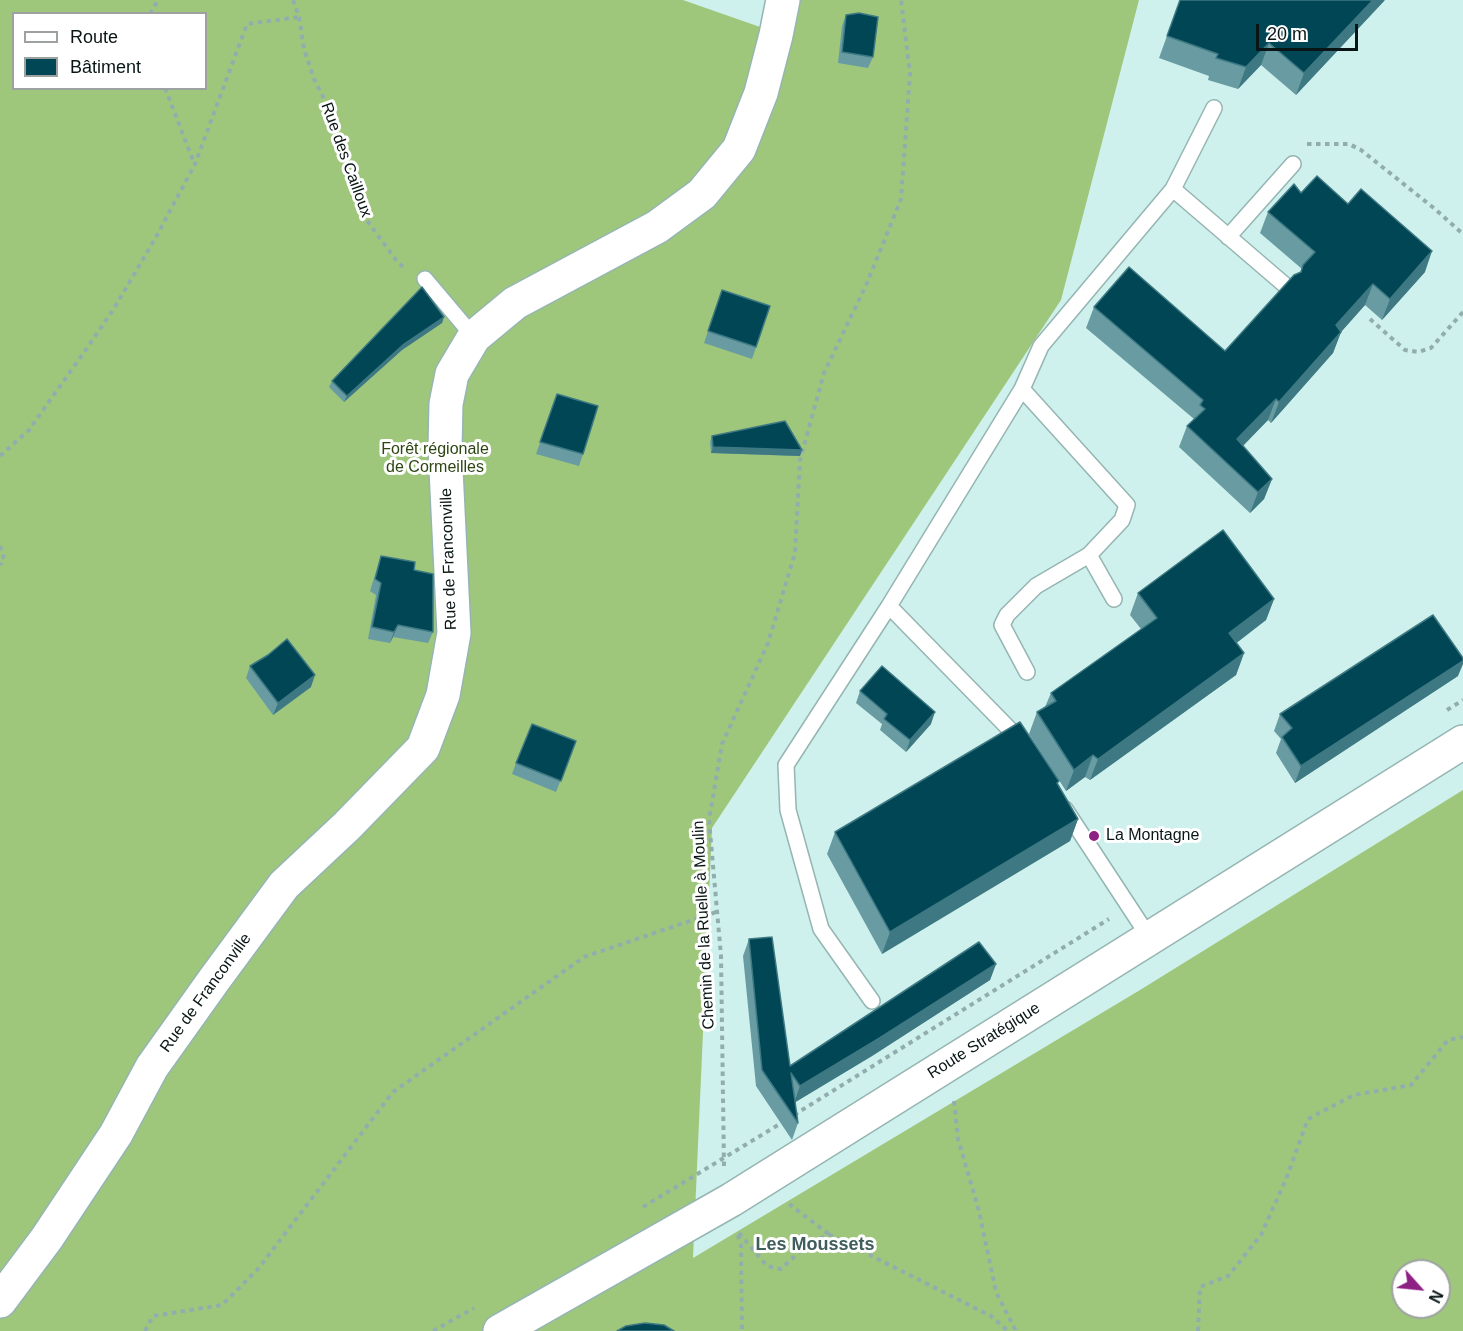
<!DOCTYPE html>
<html>
<head>
<meta charset="utf-8">
<style>
  body { margin:0 }
  #map { position:relative; width:1463px; height:1331px; overflow:hidden; background:#cff1ee; font-family:Helvetica,sans-serif }
  canvas { display:block }
  .legend { position:absolute; left:12px; top:12px; width:195px; height:78px; box-sizing:border-box; background:#fff; border:2px solid #9da2a1; margin:0; padding:8px 10px; list-style:none; font-size:18px; color:#091615 }
  .legend li { display:flex; align-items:center; gap:12px; height:30px }
  .legend b { width:30px; border:2px solid #9da2a1 }
  .north { position:absolute; left:1391px; top:1259px; width:60px; height:60px; box-sizing:border-box; background:#fff; border:2px solid #9da2a1; border-radius:50%; rotate:117deg; font-size:16px; font-weight:700; line-height:24px; text-align:center; color:#091615 }
  .north::after { content:''; display:block; margin:auto; width:21px; height:27px; background:#8e2184; clip-path:polygon(50% 0,100% 100%,50% 72%,0 100%) }
  .scale { position:absolute; left:1256px; top:24px; width:102px; height:27px; box-sizing:border-box; border:3px solid #091615; border-top:0; padding-left:8px; font-size:18px; line-height:21px; white-space:nowrap; color:#091615; -webkit-text-stroke:4px #fff; paint-order:stroke }
</style>
</head>
<body>
<div id="map">
<canvas width="1463" height="1331"></canvas>
<ul class="legend">
<li><b style="height:8px;background:#fff"></b>Route</li>
<li><b style="height:16px;background:#004655"></b>Bâtiment</li>
</ul>
<div class="north">N</div>
<div class="scale">20 m</div>
</div>
<script>
const context = document.querySelector('canvas').getContext('2d');
context.lineJoin = 'round';
function fillPath(path, color) { context.fillStyle = color; context.fill(path, 'evenodd'); }
const toPath = rows => new Path2D(rows.map(r => 'M' + r).join(''));
function strokePath(path, color, width, dash) { context.strokeStyle = color; context.lineWidth = width; context.lineCap = dash ? 'butt' : 'round'; context.setLineDash(dash || []); context.stroke(path); }
function label(font, color, halo, rows, align = 'center') {
  context.font = font + ' Helvetica,sans-serif'; context.lineWidth = 6; context.setLineDash([]); context.textBaseline = 'middle'; context.strokeStyle = halo; context.fillStyle = color; for (const [text, x, y, turn = 0] of rows) {
    context.save(); context.translate(x, y); context.rotate((+turn || 0) * Math.PI / 180); context.textAlign = isNaN(turn) ? turn : align; if (halo) context.strokeText(text, 0, 0); context.fillText(text, 0, 0); context.restore();
  }
}
fillPath(toPath([
  [0,0,683,0,763,28,768,0,1139,0,1061,300,712,828,693,1258,1140,990,1463,790,1463,1331,0,1331],
  [14,14,206,14,206,88,14,88],
  [1403,1271,1439,1271,1439,1307,1403,1307]
]), '#9fc77c');
const lane = toPath([
  [1173,189,1286,286],
  [1228,237,1293,164],
  [425,279,474,337],
  [1022,389,1127,505,1122,520,1089,555,1036,586,1007,615,1002,625,1027,672],
  [1089,555,1114,599],
  [1023,743,889,606,1022,389,1041,346,1173,189,1214,108],
  [1065,809,1149,937],
  [872,1001,821,929,788,810,786,765,889,606]
]);
const secondary = toPath([
  [0,1301,47,1238,116,1134,152,1067,214,980,284,885,347,826,423,748,443,695,454,633,445,449,446,404,452,374,474,337,515,303,657,227,702,194,739,149,761,93,776,35,783,0],
  [500,1331,731,1200,1463,742]
]);
strokePath(lane, '#95b5b2', 18);
strokePath(secondary, '#95b5b2', 36);
strokePath(toPath([
  [293,0,299,17,304,49,314,79,328,106,365,218,399,264,404,267],
  [150,14,158,0],
  [165,88,194,163],
  [1307,144,1349,144,1361,150,1435,209,1463,234],
  [1370,319,1405,350,1418,352,1431,348,1463,312],
  [0,456,29,430,87,348,113,310,156,237,195,164,247,24,299,17],
  [0,546,4,559,0,565],
  [1447,710,1463,700],
  [954,1101,958,1139,979,1211,996,1292,1016,1331],
  [794,1115,1109,919],
  [724,1166,721,956,709,820,722,744,768,643,795,553,800,460,824,373,867,283,901,199,910,74,901,0],
  [789,1204,830,1235],
  [643,1207,783,1122],
  [739,1233,767,1266,781,1269,811,1241,830,1235,991,1316,1008,1331],
  [738,1235,741,1246,742,1331],
  [145,1331,153,1316,222,1305,258,1269,393,1092,584,957,716,912],
  [433,1331,474,1308],
  [1198,1331,1200,1287,1228,1276,1261,1235,1286,1179,1308,1119,1354,1095,1411,1085,1448,1040,1463,1037]
]), '#92aeac', 4, [4.5, 4.5]);
strokePath(lane, '#fff', 15);
strokePath(secondary, '#fff', 33);
fillPath(toPath([
  [1180,0,1384,1,1296,95,1261,65,1238,89,1208,80,1209,76,1159,58],
  [846,15,873,57,868,68,838,63,842,26],
  [1301,193,1425,272,1382,320,1365,305,1341,332,1333,353,1271,423,1268,420,1243,446,1272,479,1264,499,1250,513,1179,447,1187,426,1194,419,1086,328,1094,307,1225,351,1301,272,1302,269,1260,233,1268,212],
  [722,290,770,306,752,359,704,343],
  [444,317,442,323,402,350,344,402,329,387,332,381],
  [557,394,583,454,579,466,536,454],
  [712,436,802,450,800,456,711,453,710,442],
  [381,556,414,570,433,632,428,643,393,637,390,643,368,639,376,595,370,591],
  [1138,593,1274,599,1266,620,1236,643,1244,653,1236,675,1090,780,1085,777,1066,791,1029,734,1037,712,1045,707,1051,693,1141,629,1130,615],
  [250,666,311,687,273,715,246,678],
  [1458,676,1295,783,1276,753,1281,739,1274,731,1280,714],
  [860,691,931,724,906,752,880,730,882,724,856,703],
  [576,741,556,792,512,774,516,763],
  [1059,781,1057,784,1078,819,1070,841,882,954,827,854,835,832],
  [749,939,790,1066,996,964,990,980,872,1056,795,1102,798,1123,792,1140,756,1086,743,956]
]), '#689ca2');
fillPath(toPath([
  [1373,0,1385,0,1296,95,1304,73],
  [1269,43,1261,65,1238,89,1246,67],
  [1432,251,1425,272,1382,320,1390,299],
  [1373,284,1365,305,1341,332,1333,353,1271,423,1279,402,1336,325],
  [444,317,442,323,402,350,344,402,347,396,404,344],
  [1276,399,1268,420,1229,460,1237,439],
  [713,447,802,450,800,456,711,453],
  [1272,479,1264,499,1250,513,1258,492],
  [1274,599,1266,620,1221,655,1229,633],
  [398,625,393,637,390,643,394,632],
  [1244,653,1236,675,1090,780,1098,759],
  [1463,661,1463,664,1458,676,1295,783,1301,766],
  [315,675,311,687,273,715,278,703],
  [935,712,931,724,906,752,910,740],
  [1093,755,1085,777,1066,791,1074,770],
  [1078,819,1070,841,882,954,890,932],
  [996,964,990,980,872,1056,794,1103,800,1086]
]), '#3e7983');
const building = toPath([
  [1180,0,1373,0,1304,73,1269,43,1246,67,1216,58,1218,54,1167,36,1180,0],
  [859,13,878,17,873,57,842,52,846,15,859,13],
  [1317,176,1348,204,1361,189,1432,251,1390,299,1373,284,1336,325,1341,332,1279,402,1276,399,1237,439,1272,479,1258,492,1187,426,1205,409,1200,405,1203,400,1094,307,1129,267,1225,351,1294,275,1301,272,1303,265,1315,252,1268,212,1294,184,1301,193,1317,176],
  [422,287,444,317,404,344,347,396,332,381,422,287],
  [722,290,770,306,756,347,708,331,722,290],
  [557,394,598,406,583,454,540,442,557,394],
  [785,421,802,450,713,447,712,436,785,421],
  [1223,530,1274,599,1229,633,1244,653,1098,759,1093,755,1074,770,1037,712,1056,701,1051,693,1157,618,1138,593,1223,530],
  [381,556,415,562,414,570,433,574,433,632,398,625,394,632,372,627,381,583,375,579,381,556],
  [1433,615,1463,658,1463,661,1301,766,1282,737,1292,728,1280,714,1433,615],
  [287,639,315,675,278,703,250,666,268,655,287,639],
  [882,666,935,712,910,740,884,719,887,714,860,691,882,666],
  [1020,722,1059,781,1057,783,1078,819,890,932,835,832,1020,722],
  [532,724,576,741,561,781,516,763,532,724],
  [772,937,790,1066,979,942,996,964,878,1039,800,1086,791,1073,798,1123,762,1070,749,939,772,937],
  [645,1323,664,1325,674,1331,617,1331,626,1326,645,1323]
]);
fillPath(building, '#004655');
strokePath(building, '#3e7983', 1.5);
for (const [x, y, r, color] of [
  [1094,836,6,"#8e2184"]
]) { const dot = new Path2D(); dot.arc(x, y, r, 0, 2 * Math.PI); context.fillStyle = color; context.fill(dot); strokePath(dot, '#fff', 2); }
label('16px', '#091615', '#fff', [
  ["Rue des Cailloux",346,160,70],
  ["Rue de Franconville",449,559,-92],
  ["Chemin de la Ruelle à Moulin",704,925,-93],
  ["Rue de Franconville",206,993,-54],
  ["Route Stratégique",984,1041,-32]
]);
label('16px', '#2c4611', '#fff', [
  ["Forêt régionale",435,450],
  ["de Cormeilles",435,468]
]);
label('16px', '#091615', '#fff', [
  ["La Montagne",1106,836]
], 'left');
label('bold 18px', '#3f5d5a', '#fff', [
  ["Les Moussets",815,1245]
]);
</script>
</body>
</html>
